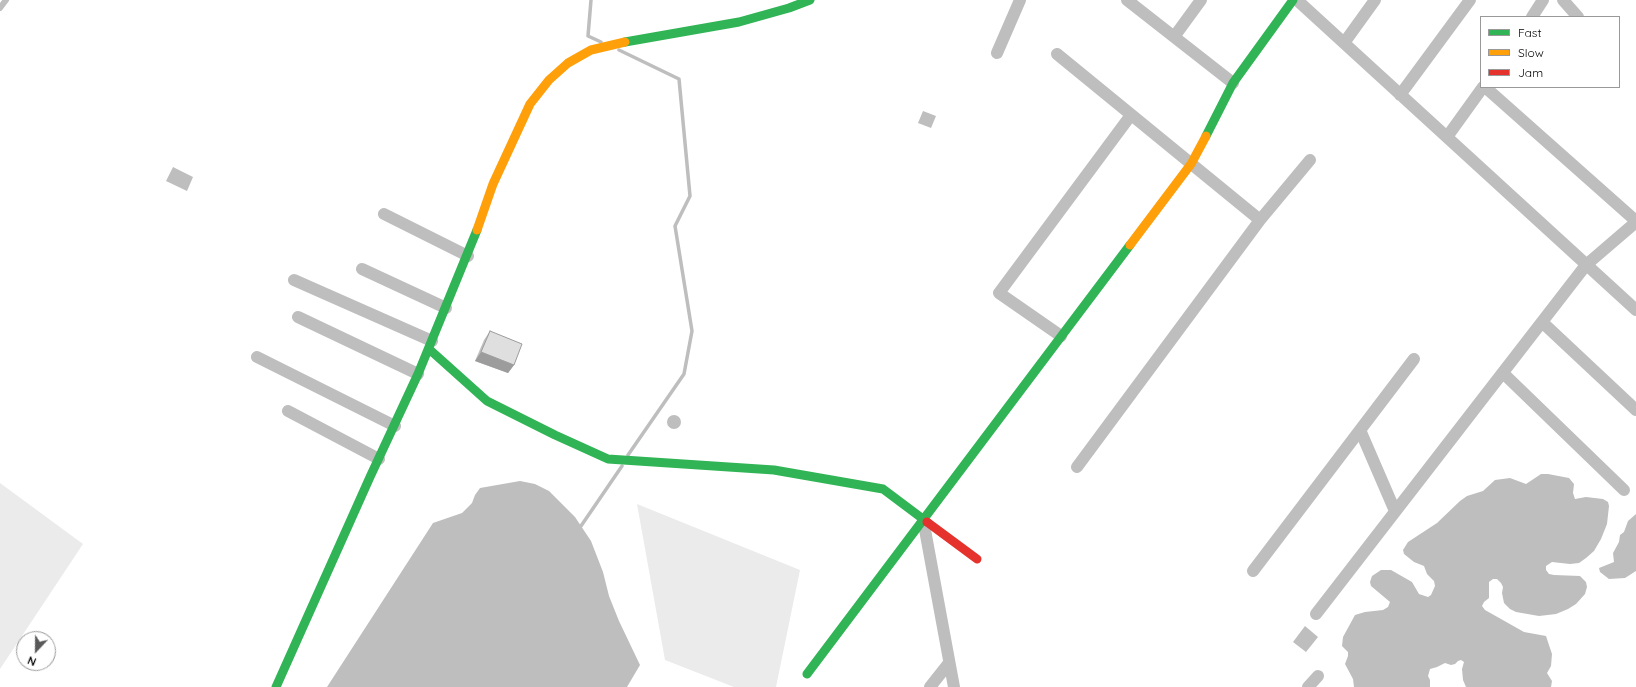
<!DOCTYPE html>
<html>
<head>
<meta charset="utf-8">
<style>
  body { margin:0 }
  #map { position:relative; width:1636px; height:687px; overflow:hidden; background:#fff; font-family:Quicksand,sans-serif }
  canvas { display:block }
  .legend { position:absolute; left:1480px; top:16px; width:140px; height:72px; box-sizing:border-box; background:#fff; border:1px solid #999; margin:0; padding:5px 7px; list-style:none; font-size:12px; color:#000 }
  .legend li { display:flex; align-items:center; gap:8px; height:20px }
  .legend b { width:20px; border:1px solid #999 }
  .north { position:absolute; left:16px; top:631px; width:40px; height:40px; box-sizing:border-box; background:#fff; border:1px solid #999; border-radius:50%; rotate:202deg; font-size:11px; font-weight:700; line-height:16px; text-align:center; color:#000 }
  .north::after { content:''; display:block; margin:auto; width:14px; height:18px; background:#595959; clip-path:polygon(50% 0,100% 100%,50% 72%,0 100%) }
</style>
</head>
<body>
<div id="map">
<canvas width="1636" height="687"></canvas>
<ul class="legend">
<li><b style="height:5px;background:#30b455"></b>Fast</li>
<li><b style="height:5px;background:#ff9f0a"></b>Slow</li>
<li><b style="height:5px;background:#e5322d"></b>Jam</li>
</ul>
<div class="north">N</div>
</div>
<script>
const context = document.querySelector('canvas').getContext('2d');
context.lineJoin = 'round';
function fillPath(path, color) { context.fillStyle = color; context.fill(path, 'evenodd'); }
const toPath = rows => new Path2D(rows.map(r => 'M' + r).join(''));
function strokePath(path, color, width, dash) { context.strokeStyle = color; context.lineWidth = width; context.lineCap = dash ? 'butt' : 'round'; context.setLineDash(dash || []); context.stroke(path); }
fillPath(toPath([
  [0,483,83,544,0,669],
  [637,504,800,570,776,687,734,687,665,660]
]), '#ebebeb');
fillPath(toPath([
  [923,111,936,116,931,128,918,123],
  [173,167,193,177,187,191,166,181],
  '667 422a7 7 0 1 1 14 0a7 7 0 1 1-14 0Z',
  [1541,474,1548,474,1569,478,1574,484,1573,493,1575,499,1586,497,1603,499,1608,502,1609,506,1607,524,1601,539,1594,551,1586,558,1579,563,1570,564,1552,562,1546,566,1546,570,1549,574,1554,575,1580,576,1586,582,1587,587,1585,594,1576,604,1568,609,1556,614,1539,616,1516,612,1510,609,1504,603,1502,593,1503,587,1501,583,1497,579,1493,579,1489,582,1489,598,1484,602,1482,606,1485,610,1524,632,1546,636,1552,654,1551,666,1547,673,1552,681,1551,687,1466,687,1463,680,1462,669,1464,662,1461,660,1458,661,1455,664,1451,665,1445,663,1437,667,1430,669,1428,676,1430,680,1430,687,1354,687,1353,679,1345,664,1348,656,1348,652,1342,646,1343,637,1355,615,1365,612,1383,610,1388,607,1390,602,1371,586,1370,582,1372,576,1381,570,1391,570,1412,582,1419,594,1428,597,1431,595,1435,586,1434,581,1427,574,1424,566,1414,562,1404,554,1403,550,1408,542,1437,523,1460,501,1467,496,1483,491,1495,480,1510,478,1526,484],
  [520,481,535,484,549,491,575,517,591,541,603,572,609,596,619,621,640,665,627,687,327,687,433,523,462,513,472,503,475,495,480,488],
  [1636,514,1636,571,1625,578,1609,579,1600,572,1599,568,1614,562,1613,553,1619,542,1620,535,1624,532,1628,521],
  [1305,626,1318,637,1306,652,1293,642]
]), '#bebebe');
strokePath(toPath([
  [591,0,588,36,601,42],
  [619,50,679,79,690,196,675,226,692,331,684,374,628,455],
  [581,526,622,466]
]), '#bebebe', 3.5);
strokePath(toPath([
  [0,8,6,0]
]), '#bebebe', 6);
strokePath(toPath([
  [1127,0,1233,83],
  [1297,0,1636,310],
  [1563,0,1578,17],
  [1532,17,1543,0],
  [1174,37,1201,0],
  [1344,43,1375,0],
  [997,53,1020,0],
  [1057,54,1260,220],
  [1485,87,1636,221],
  [1400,95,1470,0],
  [1447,137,1483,87],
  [384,214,468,256],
  [362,269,446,308],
  [294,280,432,341],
  [298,317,418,374],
  [1542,322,1636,410],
  [1061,336,999,293,1131,115],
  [257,357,395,426],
  [1503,373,1624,490],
  [288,411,379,459],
  [1360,430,1395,511],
  [1077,467,1260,220,1310,160],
  [923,519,954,687],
  [1253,571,1414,359],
  [1316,614,1586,265,1636,222],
  [930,687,949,663],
  [1308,687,1318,676]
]), '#bebebe', 12);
strokePath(toPath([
  [625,42,739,22,789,8,810,0],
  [1206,136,1233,83,1293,0],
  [429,349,487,401,555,435,608,459,774,470,883,489,927,522],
  [807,674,1130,245],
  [276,687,370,477,418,374,477,230]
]), '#30b455', 9);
strokePath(toPath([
  [477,230,493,184,530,104,549,80,568,63,591,50,625,42],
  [1130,245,1191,164,1206,136]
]), '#ff9f0a', 9);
strokePath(toPath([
  [927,522,977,559]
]), '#e5322d', 9);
fillPath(toPath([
  [490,331,514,365,508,373,475,361,484,340]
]), '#c0c0c0');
fillPath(toPath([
  [481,352,514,365,508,373,475,361]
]), '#9c9c9c');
const building = toPath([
  [490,331,522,344,514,365,481,352,490,331]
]);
fillPath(building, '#dfdfdf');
strokePath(building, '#9c9c9c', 1);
</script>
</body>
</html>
